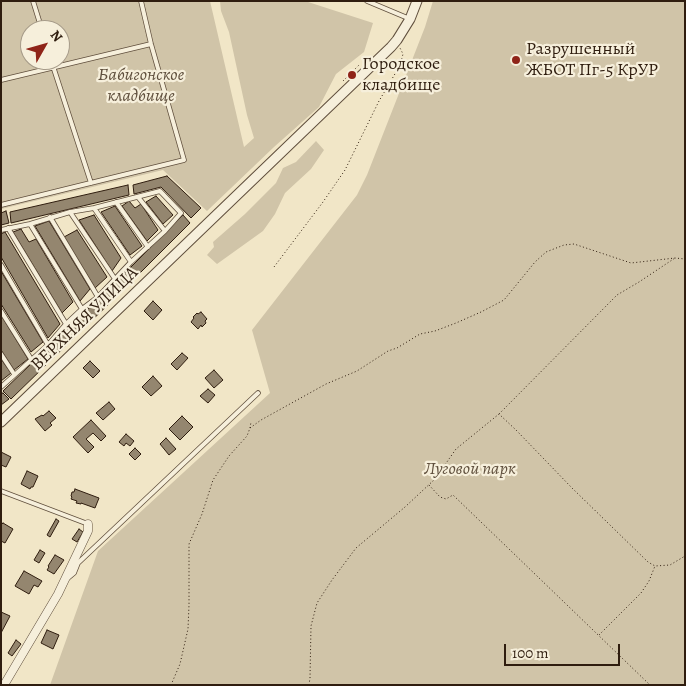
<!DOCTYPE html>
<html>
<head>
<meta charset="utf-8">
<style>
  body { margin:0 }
  #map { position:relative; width:686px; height:686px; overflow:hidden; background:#f1e6c7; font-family:Alegreya,serif }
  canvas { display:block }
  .frame { position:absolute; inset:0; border:2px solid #2f1d0f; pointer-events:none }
  .north { position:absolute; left:20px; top:20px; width:50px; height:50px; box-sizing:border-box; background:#f6efdb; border:1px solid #a69b89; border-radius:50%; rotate:52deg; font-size:14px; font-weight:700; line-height:20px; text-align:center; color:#2f1d0f }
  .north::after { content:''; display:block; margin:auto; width:18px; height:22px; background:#8f2418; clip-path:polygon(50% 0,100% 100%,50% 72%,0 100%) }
  .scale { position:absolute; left:504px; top:644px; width:116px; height:22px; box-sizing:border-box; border:2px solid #2f1d0f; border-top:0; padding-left:6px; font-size:15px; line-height:18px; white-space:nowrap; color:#2f1d0f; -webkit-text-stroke:4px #f6efdb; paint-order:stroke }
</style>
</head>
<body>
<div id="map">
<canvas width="686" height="686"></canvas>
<div class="frame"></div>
<div class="north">N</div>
<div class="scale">100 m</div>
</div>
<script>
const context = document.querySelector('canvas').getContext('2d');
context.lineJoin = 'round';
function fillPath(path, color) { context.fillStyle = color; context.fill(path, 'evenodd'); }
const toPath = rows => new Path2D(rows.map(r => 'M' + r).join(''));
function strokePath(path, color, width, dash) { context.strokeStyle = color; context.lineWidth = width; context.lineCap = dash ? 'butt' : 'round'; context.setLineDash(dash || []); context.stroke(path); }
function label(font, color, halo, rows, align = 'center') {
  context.font = font + ' Alegreya,serif'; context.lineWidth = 4.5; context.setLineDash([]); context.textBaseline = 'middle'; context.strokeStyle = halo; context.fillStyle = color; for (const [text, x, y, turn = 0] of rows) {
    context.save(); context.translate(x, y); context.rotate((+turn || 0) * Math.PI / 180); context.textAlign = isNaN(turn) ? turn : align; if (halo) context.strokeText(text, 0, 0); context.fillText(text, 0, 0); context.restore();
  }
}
fillPath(toPath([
  [1,1,210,1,244,147,254,138,247,115,229,32,221,11,220,1,305,1,373,23,364,52,336,74,319,107,274,147,207,211,163,170,1,209],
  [30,30,60,30,60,60,30,60],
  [433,1,685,1,685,685,50,685,98,551,270,393,252,330,357,195,367,175,425,27],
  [316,141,324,150,311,169,285,193,275,214,263,231,217,264,207,255,214,247,213,242,245,214,276,183,283,168,296,162]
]), '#d0c4a8');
const building = toPath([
  [167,176,201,208,191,218,161,187,134,194,133,185,167,176],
  [128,185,129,195,11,223,10,212,128,185],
  [156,196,173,215,163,224,146,202,156,196],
  [129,201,135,208,141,204,158,230,147,241,122,206,129,201],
  [115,206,142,246,130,255,101,212,115,206],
  [6,211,9,223,1,225,1,213,6,211],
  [94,215,121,258,112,271,79,220,94,215],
  [183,215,190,223,121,292,114,284,183,215],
  [49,221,90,289,80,301,35,226,49,221],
  [21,229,29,242,36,239,73,302,62,313,13,232,21,229],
  [77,230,107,277,95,288,64,237,77,230],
  [5,232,60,324,48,338,1,257,1,234,5,232],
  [1,271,43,342,31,352,1,304,1,271],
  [113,285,120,293,11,399,3,391,113,285],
  [153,301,162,310,153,320,144,311,153,301],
  [201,312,207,319,205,321,206,323,202,327,201,325,198,329,191,322,194,318,193,317,197,313,198,314,201,312],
  [1,315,28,359,14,370,1,350,1,315],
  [182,353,188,358,177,370,171,364,182,353],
  [1,359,11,373,1,381,1,359],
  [90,361,100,371,93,378,83,368,90,361],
  [214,370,223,380,214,388,205,378,214,370],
  [153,376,162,386,151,396,142,387,153,376],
  [208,389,215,395,208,403,200,396,208,389],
  [3,393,9,399,1,405,1,394,3,393],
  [109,402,115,409,103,420,96,413,109,402],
  [49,411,56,418,50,423,52,425,45,431,35,419,42,415,43,416,49,411],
  [182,416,193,427,180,440,169,429,182,416],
  [91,420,106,436,101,441,93,433,86,439,94,447,88,453,73,437,91,420],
  [126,434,134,441,130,446,126,443,124,446,119,442,126,434],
  [166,438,176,449,169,455,160,444,166,438],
  [135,448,141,454,135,460,129,454,135,448],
  [1,452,11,457,6,467,1,465,1,452],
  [27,471,38,476,33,487,31,487,30,489,21,484,27,471],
  [75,489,99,498,95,508,81,503,81,504,76,503,77,501,71,499,72,497,71,496,72,492,74,492,75,489],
  [56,519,59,521,50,537,47,535,56,519],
  [3,523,13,529,5,543,1,541,1,525,3,523],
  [79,529,83,532,77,542,72,539,79,529],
  [40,550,45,553,39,563,34,560,40,550],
  [55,555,64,560,54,574,47,570,49,567,48,566,55,555],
  [24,571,42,581,38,587,34,585,29,594,15,586,24,571],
  [1,612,10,616,1,633,1,612],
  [47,630,59,635,53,649,41,643,47,630],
  [16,640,21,644,12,656,8,653,16,640]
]);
fillPath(building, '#94866f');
strokePath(building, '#2f1d0f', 1);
const service = toPath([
  [33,1,42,30],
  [367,1,410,19],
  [51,60,91,183],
  [1,80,151,44],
  [138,197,165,231],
  [116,202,148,247],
  [1,205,184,160,151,44,141,1],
  [94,208,131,262],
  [70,212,115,279],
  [50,217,98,297],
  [30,224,82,309],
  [8,228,66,324],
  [1,230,30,224,70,212,94,208,160,191,181,213,165,231,131,262,98,297,82,309,66,324,48,345,1,387],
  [1,265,48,345],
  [1,311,31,359],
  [1,354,14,374],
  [1,491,88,524],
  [68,578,74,573,78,563,258,393]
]);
const minor = toPath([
  [4,685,58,594,88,531,88,524]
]);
const tertiary = toPath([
  [1,422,391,47,397,40,410,19,417,1]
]);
strokePath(service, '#604f3d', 5.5);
strokePath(minor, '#604f3d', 9);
strokePath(tertiary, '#604f3d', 11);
strokePath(toPath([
  [343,81,360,64],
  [274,267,323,202,345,170,379,101,399,67,402,58,403,54,400,48],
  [499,414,617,295,639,282,675,258],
  [250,428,261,420,326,384,357,371,388,351,397,348,420,334,435,331,456,323,481,312,504,300,535,262,546,252,564,245,574,244,631,263,675,258,685,259],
  [429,485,440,497,446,499,453,495,650,685],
  [599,635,641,593,649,581,655,566],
  [171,685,180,664,188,629,189,605,189,544,202,514,213,480,229,456,247,436,250,428,251,422],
  [309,685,310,678,311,626,317,603,332,580,356,548,405,507,435,479,456,449,499,414,516,430,572,488,648,562,655,566,670,565,685,556]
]), '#2f1d0f', 1, [1, 2.5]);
strokePath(service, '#f6efdb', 4);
strokePath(minor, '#f6efdb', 8);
strokePath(tertiary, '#f6efdb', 9);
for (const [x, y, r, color] of [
  [516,60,5,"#8f2418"],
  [352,75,5,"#8f2418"]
]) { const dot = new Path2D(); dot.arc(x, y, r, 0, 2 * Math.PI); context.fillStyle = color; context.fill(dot); strokePath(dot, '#f6efdb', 2); }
label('18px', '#2f1d0f', '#f6efdb', [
  ["Разрушенный",526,50],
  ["ЖБОТ Пг-5 КрУР",526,71],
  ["Городское",362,65],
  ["кладбище",362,86]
], 'left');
label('italic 18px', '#5f4f3d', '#f6efdb', [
  ["Бабигонское",141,76],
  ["кладбище",141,97],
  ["Луговой парк",470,470]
]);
label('18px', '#2f1d0f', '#f6efdb', [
  ["ВЕРХНЯЯ УЛИЦА",85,319,-44]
]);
</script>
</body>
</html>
